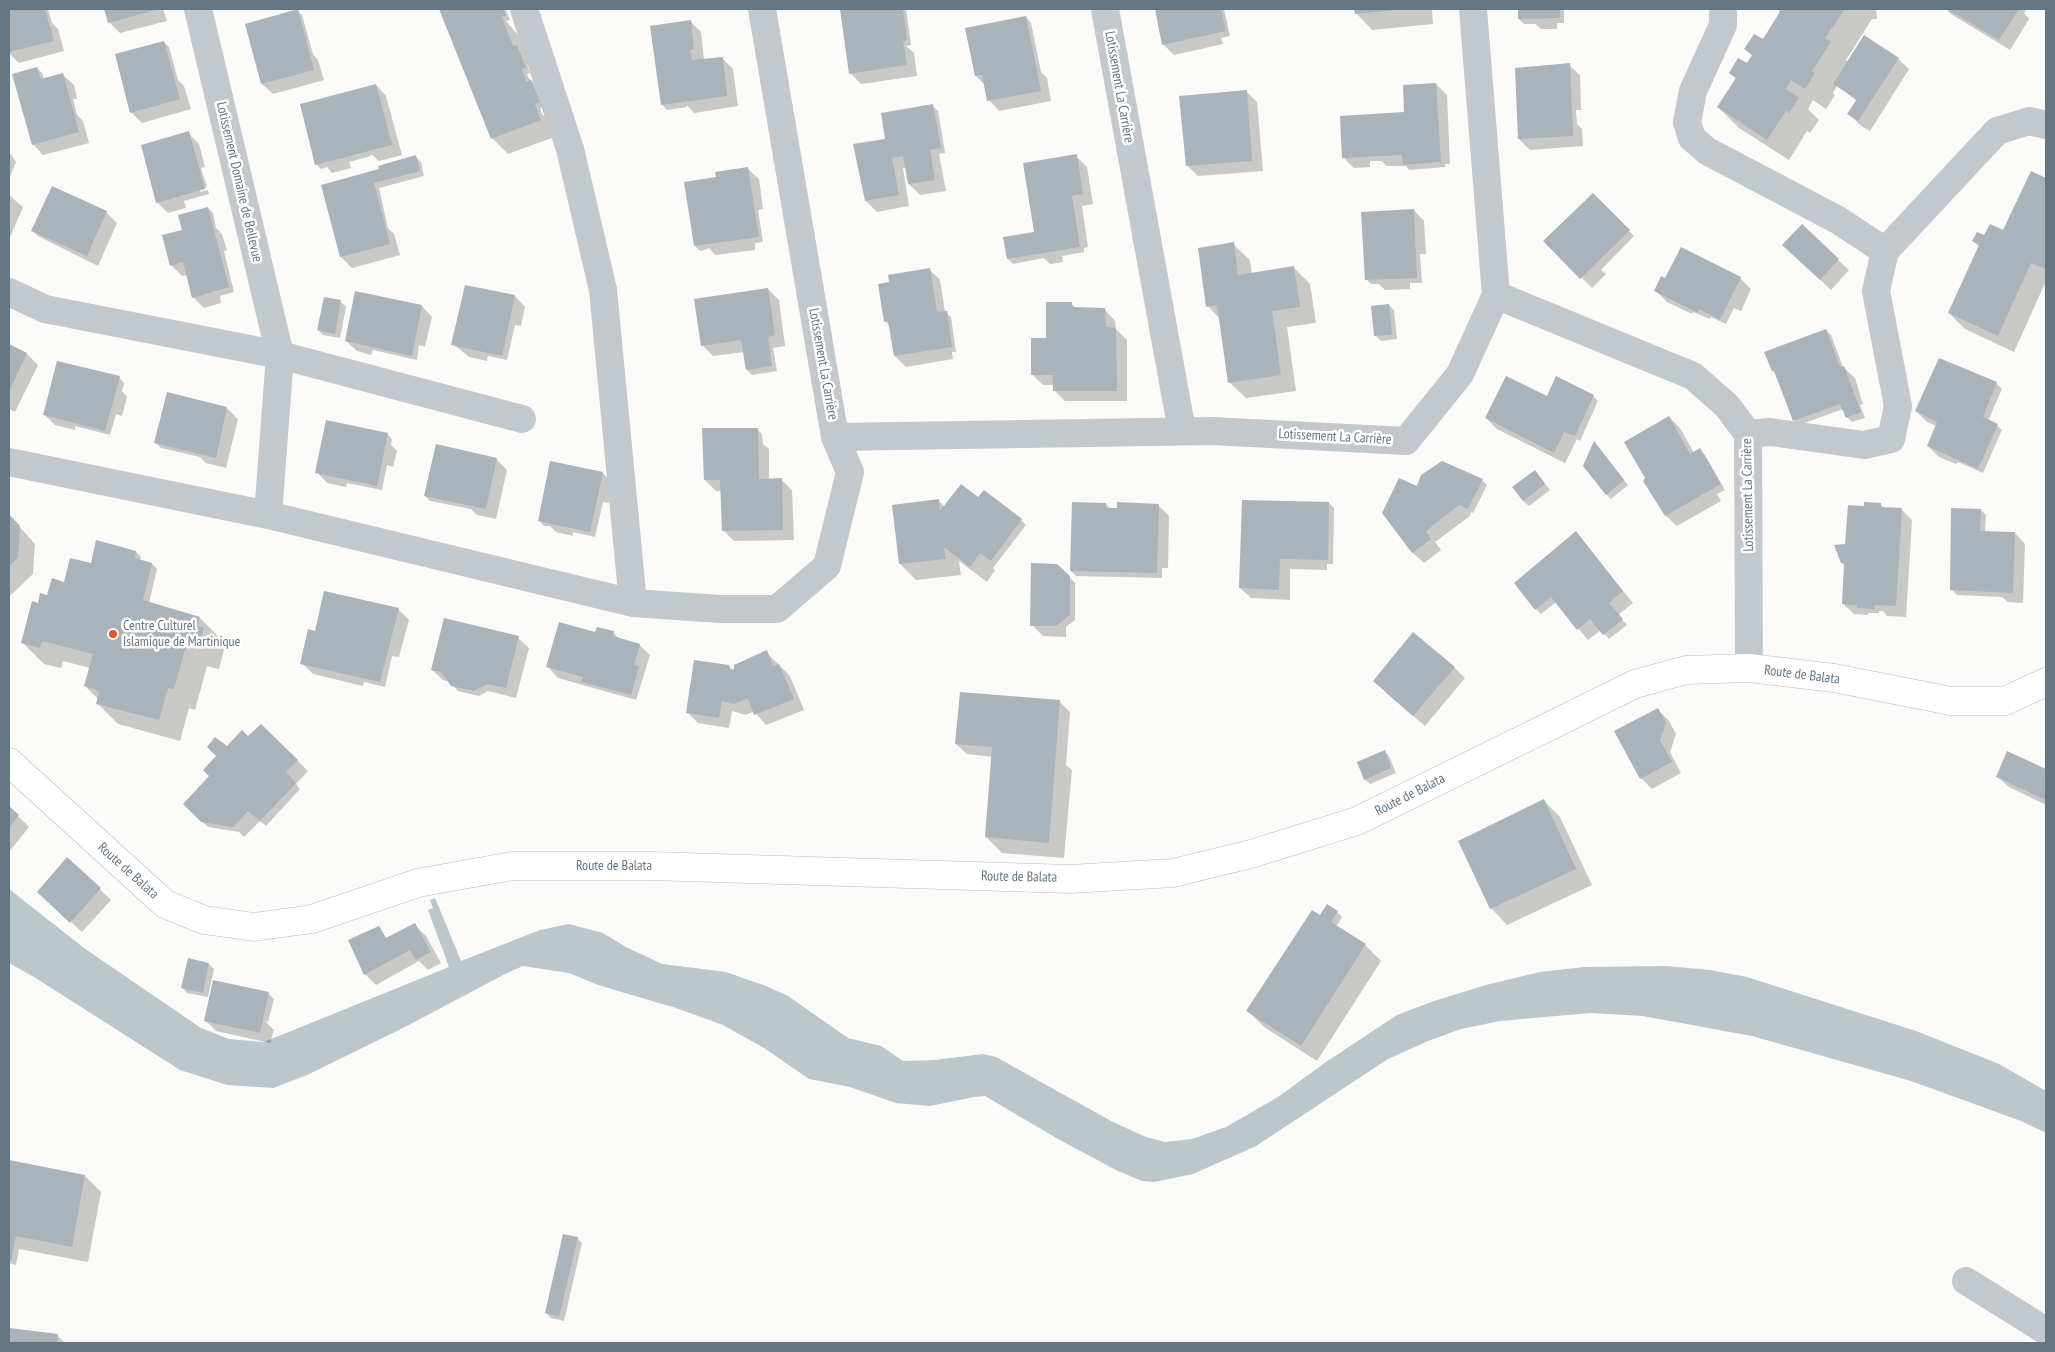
<!DOCTYPE html>
<html>
<head>
<meta charset="utf-8">
<style>
  body { margin:0 }
  #map { position:relative; width:2055px; height:1352px; overflow:hidden; background:#fafaf8; font-family:"PT Sans Narrow",sans-serif }
  canvas { display:block }
  .frame { position:absolute; inset:0; border:10px solid #657683; pointer-events:none }
</style>
</head>
<body>
<div id="map">
<canvas width="2055" height="1352"></canvas>
<div class="frame"></div>
</div>
<script>
const context = document.querySelector('canvas').getContext('2d');
context.lineJoin = 'round';
function fillPath(path, color) { context.fillStyle = color; context.fill(path, 'evenodd'); }
const toPath = rows => new Path2D(rows.map(r => 'M' + r).join(''));
function strokePath(path, color, width, dash) { context.strokeStyle = color; context.lineWidth = width; context.lineCap = dash ? 'butt' : 'round'; context.setLineDash(dash || []); context.stroke(path); }
function label(font, color, halo, rows, align = 'center') {
  context.font = font + ' "PT Sans Narrow",sans-serif'; context.lineWidth = 5; context.setLineDash([]); context.textBaseline = 'middle'; context.strokeStyle = halo; context.fillStyle = color; for (const [text, x, y, turn = 0] of rows) {
    context.save(); context.translate(x, y); context.rotate((+turn || 0) * Math.PI / 180); context.textAlign = isNaN(turn) ? turn : align; if (halo) context.strokeText(text, 0, 0); context.fillText(text, 0, 0); context.restore();
  }
}
fillPath(toPath([
  [9,889,84,948,201,1028,229,1039,264,1042,449,967,428,910,433,908,430,900,435,898,461,961,540,930,569,924,603,933,626,947,662,964,726,972,766,986,788,996,848,1038,881,1046,903,1061,934,1060,983,1054,996,1057,1113,1122,1146,1137,1165,1142,1192,1139,1226,1127,1278,1097,1326,1062,1397,1015,1434,1001,1486,985,1540,972,1584,967,1666,966,1710,970,1747,977,1916,1031,1999,1064,2046,1091,2046,1133,2021,1121,1911,1081,1752,1036,1643,1016,1590,1013,1500,1021,1461,1029,1428,1041,1388,1059,1256,1146,1193,1174,1154,1182,1142,1181,1118,1171,1058,1139,985,1096,974,1097,930,1106,896,1103,850,1087,809,1079,764,1048,723,1025,676,1008,598,985,569,973,523,966,507,973,403,1028,307,1075,273,1088,227,1085,180,1070,34,977,9,963]
]), '#bbc7cb');
fillPath(toPath([
  [9,9,48,9,52,23,58,29,64,51,19,63,9,53],
  [106,9,163,9,167,21,120,33,109,22],
  [441,9,507,9,506,10,510,20,506,21,518,35,529,63,527,64,530,73,527,74,528,77,538,87,544,107,540,108,542,114,551,122,557,136,508,154,492,138],
  [851,9,906,9,911,45,906,46,914,53,917,76,861,84,850,73,841,10],
  [1156,9,1224,9,1230,36,1221,38,1223,44,1174,55,1164,45],
  [1355,9,1432,9,1433,24,1372,30,1356,13],
  [1519,9,1564,9,1564,23,1557,23,1557,29,1541,29,1535,24,1524,24,1519,19],
  [1777,9,1876,9,1877,19,1872,19,1846,60,1848,62,1898,59,1909,69,1870,131,1860,125,1849,114,1857,101,1837,86,1833,93,1835,95,1826,109,1813,100,1808,109,1819,120,1810,133,1807,131,1789,160,1739,128,1718,107,1737,80,1730,73,1747,65,1753,56,1745,49,1763,41,1781,13],
  [1946,9,2027,9,2024,13,2029,19,2010,50,1951,14],
  [297,10,302,15,313,54,318,60,324,80,273,94,262,84],
  [1026,17,1031,23,1041,72,1047,78,1051,101,999,111,989,100,985,85,976,76],
  [690,21,701,32,704,60,722,58,733,69,738,106,694,113,687,105,687,107,667,110,662,105],
  [164,42,169,47,178,80,184,86,191,109,142,123,131,112],
  [1569,65,1580,75,1581,110,1576,110,1577,124,1582,129,1583,146,1530,150,1519,139],
  [37,68,42,73,44,80,63,75,74,85,77,99,73,99,77,115,83,121,89,143,43,155,33,144],
  [1436,84,1447,95,1450,164,1445,164,1445,167,1409,170,1406,166,1387,166,1381,161,1370,161,1370,167,1354,168,1344,158,1405,114],
  [376,85,386,96,402,155,379,161,371,154,371,156,349,162,351,168,332,173,327,167,321,169,316,164],
  [1246,91,1257,102,1263,171,1198,176,1187,165],
  [933,106,938,111,945,153,939,154,946,191,920,195,909,184,906,168,903,168,909,206,877,212,866,201,886,140],
  [188,133,199,144,205,167,201,168,207,187,200,189,200,192,208,190,209,194,184,201,186,208,168,213,157,202],
  [9,152,16,162,9,179],
  [1076,156,1087,167,1093,204,1082,206,1088,247,1084,248,1084,252,1062,256,1063,262,1050,264,1044,258,1013,264,1008,259,1034,233],
  [416,157,421,162,424,176,379,188,388,228,394,234,400,255,352,268,341,257,323,186,380,170],
  [748,169,759,179,763,209,758,210,763,242,755,243,755,250,715,255,708,247,708,249,700,251,695,246,717,178],
  [2031,172,2046,179,2046,281,2014,352,1965,329,1949,313,1979,246,1974,241,1983,237,2004,232],
  [9,195,23,207,9,240],
  [1593,195,1634,236,1601,270,1606,274,1592,288,1556,252],
  [208,208,213,213,216,228,222,234,227,250,224,251,234,292,220,296,221,303,204,308,193,297,187,275,182,276,171,265,183,231],
  [1414,210,1424,221,1426,254,1420,254,1422,283,1410,283,1410,289,1385,290,1379,284,1371,284,1366,279],
  [106,212,117,223,98,266,38,236,33,231],
  [1233,244,1250,260,1252,274,1294,268,1310,284,1316,323,1287,327,1296,391,1246,398,1229,382,1220,319,1208,306],
  [1794,255,1838,260,1849,270,1831,290],
  [930,270,940,280,945,312,951,317,956,352,952,352,953,359,906,367,895,356,890,326,885,321,890,283],
  [1740,278,1751,289,1741,311,1734,308,1726,324,1711,317,1710,319,1693,312,1692,314,1667,302,1656,291],
  [768,289,779,300,785,346,773,348,777,371,752,375,747,370,744,352,713,356,702,345],
  [515,296,525,307,521,326,515,325,507,360,488,356,487,361,469,357,453,344],
  [325,299,341,302,346,307,340,338,323,335,318,330],
  [1071,303,1076,309,1105,310,1115,321,1116,329,1127,340,1127,401,1065,401,1054,390,1054,385,1043,385,1032,374,1047,339],
  [1389,305,1394,310,1397,339,1381,341,1376,336],
  [422,306,432,317,425,347,419,345,417,360,373,350,371,355,357,351,346,341],
  [1826,330,1831,335,1843,367,1855,378,1863,404,1860,405,1865,418,1852,422,1847,417,1843,409,1799,425,1794,420,1776,374,1773,371],
  [9,346,27,354,38,365,15,412,9,409],
  [1940,359,1997,384,2002,389,1988,421,1997,425,2002,430,1983,473,1958,462,1956,464,1939,457,1928,446,1937,426,1927,422,1916,411],
  [119,377,124,383,122,391,127,397,122,416,116,414,110,435,75,426,75,430,55,425,44,414],
  [1593,396,1598,401,1580,441,1577,439,1565,463,1497,429,1486,418,1547,398],
  [227,408,238,419,226,468,206,463,200,457,161,448,156,443],
  [1669,417,1680,428,1694,453,1700,450,1705,455,1725,490,1717,494,1721,501,1677,526,1666,516,1645,481],
  [757,429,762,434,763,444,769,449,769,480,782,480,792,490,794,540,734,541,723,530,722,491,716,491,705,480],
  [387,434,392,439,391,445,397,451,393,467,387,465,382,490,347,483,346,487,327,483,317,472],
  [1599,448,1628,485,1611,499,1606,494],
  [496,459,507,470,496,519,477,515,471,509,430,501,425,496],
  [1442,462,1482,480,1487,485,1473,513,1471,512,1470,516,1435,542,1441,550,1424,563,1413,553,1383,513,1417,487],
  [603,473,614,484,609,503,603,502,595,537,573,532,573,536,556,532,550,526,544,526,539,520],
  [1540,477,1550,490,1529,506,1523,501],
  [979,499,1021,520,1026,525,993,568,995,570,987,582,959,561,961,575,916,580,900,564,893,506,938,500,945,507],
  [1329,503,1334,508,1333,564,1327,564,1327,570,1290,569,1290,600,1251,598,1240,588],
  [1106,504,1111,509,1158,505,1169,516,1168,568,1162,568,1162,578,1076,576,1071,571],
  [1880,504,1884,508,1901,509,1912,520,1906,617,1887,616,1883,611,1879,611,1879,613,1868,613,1868,615,1854,614,1843,604,1845,566,1842,562,1847,545,1865,507],
  [1981,510,1986,515,1985,532,2015,533,2025,544,2023,603,2008,602,2002,597,1957,595,1952,590],
  [9,515,35,544,33,574,11,595,9,595],
  [1575,533,1633,603,1618,615,1627,625,1609,639,1601,630,1588,640,1556,602,1541,614,1536,609],
  [136,552,141,557,140,561,152,564,157,569,149,603,200,618,221,639,219,645,224,650,219,669,207,666,195,710,189,708,180,741,118,724,97,703,98,699,85,686,90,668,63,661,61,668,44,664,23,643,39,605,65,583,91,564],
  [1057,565,1075,583,1075,620,1066,627,1066,637,1043,636,1032,625],
  [398,609,409,620,399,657,392,656,385,687,364,682,363,686,313,674,302,663,316,632],
  [598,629,614,633,619,639,639,645,650,655,636,700,558,678,548,667,596,635],
  [518,638,529,648,516,698,488,691,479,696,458,691,450,682,443,680,432,670],
  [766,652,790,676,804,710,766,725,754,711,746,715,732,711,729,728,698,723,687,712,729,666,733,671],
  [1454,667,1465,678,1425,726,1385,692],
  [1059,701,1070,712,1066,765,1072,770,1064,858,1002,853,986,837,993,757,967,754,956,744],
  [1658,710,1669,721,1676,734,1670,752,1681,773,1652,789,1641,778],
  [261,725,308,771,296,784,300,789,266,826,260,821,244,837,239,832,208,827,184,804,211,776,227,748,248,738],
  [1384,751,1389,756,1396,773,1370,784,1365,779],
  [2008,753,2046,770,2046,805,2009,787,1998,777],
  [1544,801,1560,817,1592,885,1507,925,1491,908],
  [9,807,29,827,9,852],
  [68,859,111,900,82,932,50,902],
  [1337,912,1342,917,1336,927,1365,945,1381,961,1317,1061,1264,1027,1248,1011,1321,917],
  [415,925,426,936,441,963,428,970,419,961,376,985,365,974,378,928,387,939],
  [209,964,214,969,208,997,187,993,182,987],
  [269,994,274,999,268,1022,265,1021,274,1030,270,1043,216,1031,205,1020],
  [9,1161,85,1176,101,1192,88,1262,19,1249,16,1265,9,1263],
  [577,1238,582,1243,564,1321,551,1318,546,1313],
  [57,1335,65,1343,9,1343,9,1340]
]), '#0003');
fillPath(toPath([
  [9,9,45,9,54,41,9,52],
  [104,9,159,9,108,23],
  [298,9,314,70,261,84,245,24],
  [439,9,503,9,506,15,502,17,513,46,517,45,526,68,522,69,526,82,531,80,540,102,535,104,541,120,491,139],
  [840,9,903,9,907,40,903,41,907,65,849,74],
  [1155,9,1221,9,1226,31,1162,45],
  [1354,9,1396,9,1396,10,1355,14],
  [1518,9,1560,9,1560,18,1518,19],
  [1779,9,1845,9,1825,38,1831,42,1812,71,1815,73,1805,89,1791,80,1786,89,1799,98,1789,113,1786,111,1767,140,1717,107,1736,78,1729,73,1738,58,1747,63,1752,55,1744,49,1754,34,1763,39,1781,10],
  [1947,9,2019,9,1999,40],
  [1026,16,1041,91,987,101,982,75,975,76,965,28],
  [691,20,694,49,690,50,692,60,723,57,727,96,661,105,650,26],
  [1864,35,1899,58,1858,121,1847,114,1857,99,1833,84],
  [164,41,180,99,130,113,115,54],
  [1570,63,1573,136,1518,139,1515,68],
  [37,67,41,79,63,73,79,132,32,145,12,74],
  [1436,83,1441,162,1403,165,1402,155,1342,158,1340,116,1404,112,1403,85],
  [376,84,392,145,315,165,300,104],
  [1247,90,1252,161,1186,166,1179,96],
  [933,104,941,148,930,150,935,180,908,184,903,156,892,158,899,195,865,201,853,144,885,139,881,113],
  [189,131,205,189,156,203,141,145],
  [1077,154,1083,194,1072,196,1080,247,1007,259,1003,237,1034,232,1023,163],
  [416,155,420,171,374,183,390,244,340,257,321,185,379,169,378,166],
  [748,167,759,237,694,246,684,182,716,177,715,172],
  [2031,171,2046,178,2046,269,2031,263,1998,336,1948,313,1979,245,1972,241,1977,232,1984,235,1990,224,2003,230],
  [52,186,107,211,87,256,31,231],
  [1593,193,1630,230,1580,279,1543,241],
  [208,207,229,287,192,298,183,262,170,266,162,235,182,230,178,215],
  [1414,209,1417,278,1365,280,1361,212],
  [1802,224,1839,259,1820,280,1782,245],
  [1234,242,1238,275,1294,266,1300,307,1272,311,1281,375,1228,383,1217,305,1206,307,1198,248],
  [1681,247,1741,277,1720,320,1699,309,1698,313,1654,291,1661,276,1665,278],
  [930,268,937,312,947,311,952,347,894,356,888,321,884,322,878,284,889,282,888,275],
  [465,285,515,295,502,356,451,345],
  [768,288,775,335,768,337,772,366,746,370,741,340,701,346,694,299],
  [355,291,422,305,412,356,345,341],
  [324,297,341,300,335,334,317,330],
  [1046,302,1072,302,1072,307,1105,308,1106,327,1116,328,1117,391,1053,391,1053,375,1031,375,1031,338,1046,338],
  [1389,304,1392,335,1374,336,1371,306],
  [1826,329,1840,367,1844,366,1861,412,1846,418,1840,404,1793,421,1774,371,1772,371,1764,352],
  [9,344,27,353,9,392],
  [1939,358,1997,382,1983,417,1998,424,1978,469,1927,446,1937,422,1915,411],
  [57,361,120,376,105,431,43,415],
  [1506,376,1547,396,1556,376,1594,395,1575,436,1564,432,1554,453,1485,418],
  [167,392,227,407,216,458,154,443],
  [1669,416,1690,454,1700,448,1721,484,1665,516,1643,481,1645,478,1624,442],
  [326,420,388,433,377,486,315,473],
  [702,428,758,428,759,479,782,478,783,530,722,531,720,480,704,480],
  [1594,441,1624,480,1606,495,1583,466],
  [436,444,497,458,486,509,424,496],
  [550,461,603,472,590,532,538,521],
  [1442,461,1483,479,1468,509,1459,505,1426,531,1431,539,1412,553,1382,513,1399,478,1417,486,1421,475],
  [1535,470,1545,484,1523,501,1512,487],
  [961,484,978,497,984,490,1022,519,991,561,980,553,970,567,944,547,946,559,899,564,892,505,939,499,940,511],
  [1242,500,1329,502,1328,560,1280,559,1279,590,1239,588],
  [1072,502,1106,503,1106,508,1117,508,1117,502,1159,504,1157,573,1070,571],
  [1864,502,1881,503,1881,507,1902,508,1896,606,1875,605,1874,609,1857,608,1857,605,1842,604,1844,564,1841,563,1834,545,1845,544,1848,505,1864,506],
  [1951,508,1981,509,1980,531,2015,532,2013,593,1950,590],
  [9,514,20,526,18,558,9,566],
  [1576,531,1623,591,1609,603,1623,619,1603,635,1590,619,1577,630,1551,597,1535,610,1514,583],
  [96,540,136,551,135,558,152,563,143,600,200,617,197,626,204,628,198,648,186,646,174,689,168,688,159,720,96,704,99,691,84,686,93,654,42,641,40,648,21,643,32,601,38,603,40,593,47,595,52,578,64,582,70,558,91,563],
  [1031,563,1057,564,1070,576,1070,615,1056,626,1030,626],
  [324,591,399,608,380,682,300,664,308,629,315,631],
  [444,618,519,636,506,688,488,684,473,691,451,686,441,672,431,670],
  [559,622,595,632,597,627,614,631,613,636,640,644,634,665,639,666,631,695,581,682,583,677,546,667],
  [1413,632,1455,667,1413,716,1373,681],
  [767,650,773,666,779,664,794,699,754,715,748,698,734,704,722,701,719,718,686,713,694,660,729,665,730,670,734,669,734,665],
  [960,692,1060,700,1049,843,985,837,992,747,955,744],
  [1658,708,1666,723,1660,740,1672,762,1640,779,1614,731],
  [261,724,298,760,286,772,296,783,260,821,248,811,233,827,201,822,183,804,209,776,203,770,216,756,207,747,215,737,227,746,242,730,248,736],
  [1385,750,1391,768,1364,780,1357,762],
  [2007,751,2046,769,2046,800,1996,777],
  [1544,799,1576,869,1490,909,1458,841],
  [9,806,19,815,9,828],
  [67,857,101,888,70,923,37,892],
  [1327,904,1338,911,1331,922,1366,944,1301,1046,1246,1011,1312,910,1320,915],
  [415,923,431,952,416,960,410,950,364,975,348,940,379,926,386,938],
  [188,958,209,963,203,993,181,988],
  [213,980,269,992,260,1033,204,1021],
  [9,1160,85,1175,72,1247,16,1236,11,1261,9,1260],
  [563,1234,578,1237,559,1317,545,1313],
  [10,1328,58,1334,57,1343,9,1343]
]), '#aab3b9');
const major = toPath([
  [9,762,165,904,204,920,254,927,312,919,418,883,512,866,651,866,1070,879,1173,873,1251,854,1357,821,1635,684,1686,670,1749,668,1834,678,1951,701,2005,701,2046,682]
]);
strokePath(major, '#b5babe', 29);
strokePath(toPath([
  [198,9,280,355,268,515],
  [524,9,570,149,603,290,633,603],
  [1105,9,1182,431],
  [1723,9,1723,25,1693,91,1687,122,1692,138,1707,151,1838,220,1885,251],
  [9,292,45,309,280,355,522,419],
  [1496,295,1693,376,1727,406,1748,434,1749,668],
  [1748,434,1770,432,1864,445,1891,439,1898,406,1876,291,1885,251,1997,131,2029,121,2046,125],
  [835,437,1212,431,1406,441,1460,374,1496,295,1473,9],
  [9,462,268,515,633,603,720,609,777,609,827,566,850,472,835,437,762,9],
  [1966,1281,2046,1331]
]), '#c3c8cc', 28);
strokePath(major, '#fff', 28);
for (const [x, y, r, color] of [
  [113,634,5,"#e4572e"]
]) { const dot = new Path2D(); dot.arc(x, y, r, 0, 2 * Math.PI); context.fillStyle = color; context.fill(dot); strokePath(dot, '#fff', 2); }
label('14px', '#657683', '#fff', [
  ["Lotissement La Carrière",1119,87,80],
  ["Lotissement Domaine de Bellevue",239,182,77],
  ["Lotissement La Carrière",823,364,80],
  ["Lotissement La Carrière",1335,437,3],
  ["Lotissement La Carrière",1748,495,-91],
  ["Route de Balata",1802,675,7],
  ["Route de Balata",1410,795,-27],
  ["Route de Balata",614,866],
  ["Route de Balata",128,871,42],
  ["Route de Balata",1019,877,1]
]);
label('14px', '#657683', '#fff', [
  ["Centre Culturel",123,626],
  ["Islamique de Martinique",123,642]
], 'left');
</script>
</body>
</html>
